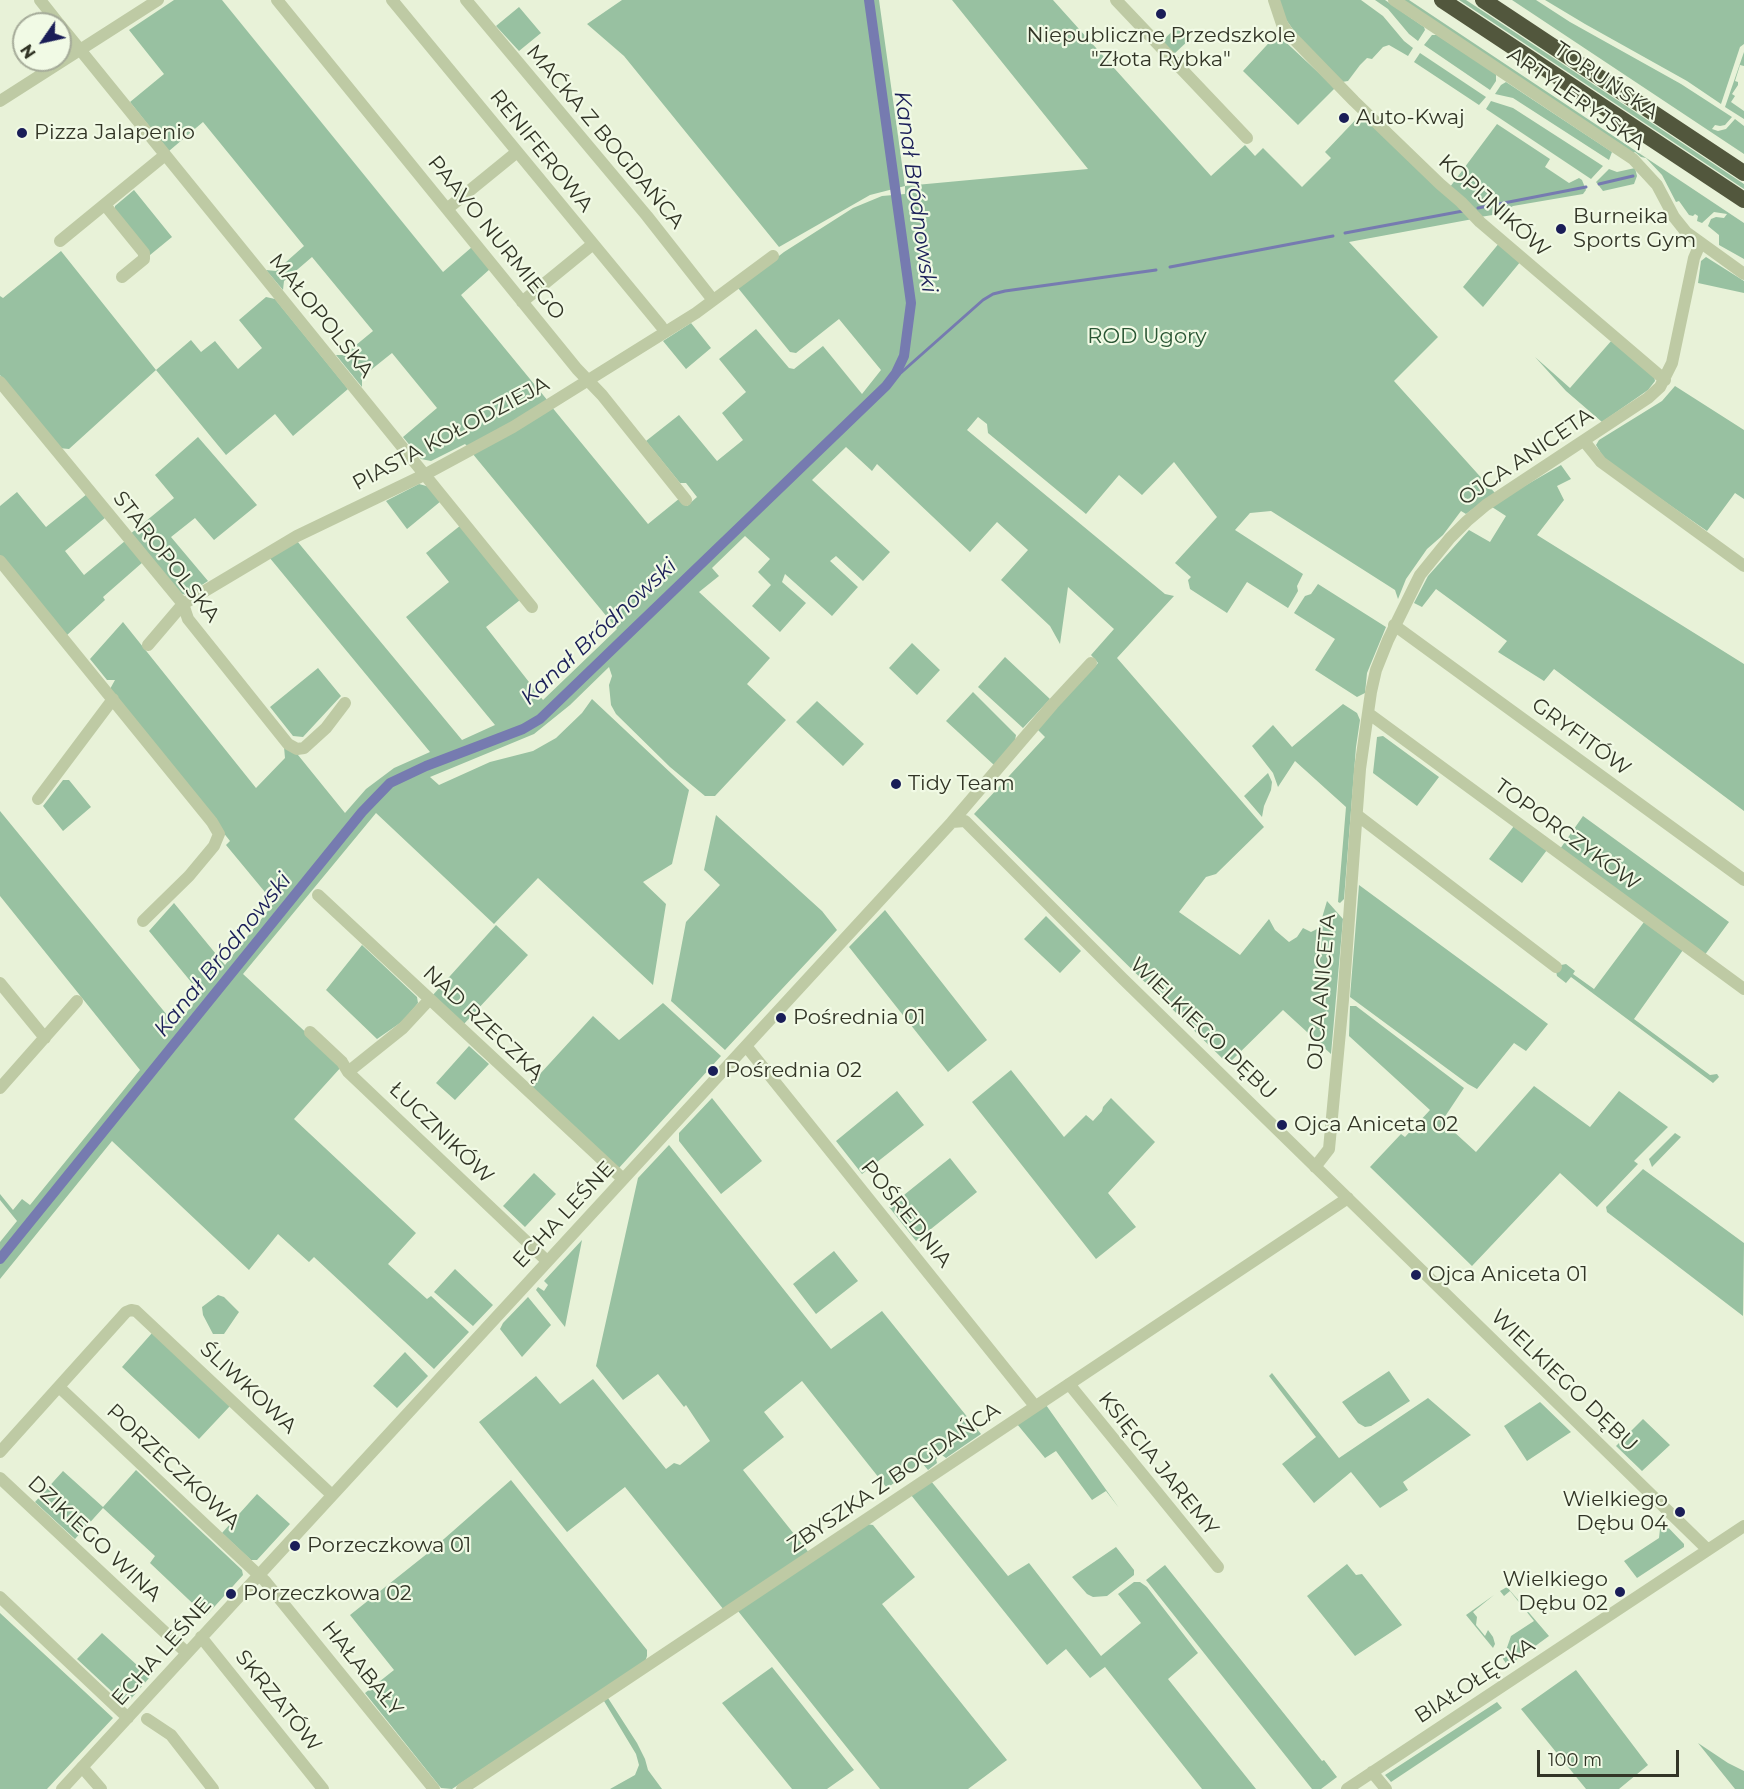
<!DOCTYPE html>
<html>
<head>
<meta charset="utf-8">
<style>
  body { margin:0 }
  #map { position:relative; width:1744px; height:1789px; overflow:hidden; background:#e8f2d8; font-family:Montserrat,sans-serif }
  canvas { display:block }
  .north { position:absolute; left:12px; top:12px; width:60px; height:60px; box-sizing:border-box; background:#f1fae5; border:2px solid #a5ab99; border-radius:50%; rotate:236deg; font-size:16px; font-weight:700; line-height:24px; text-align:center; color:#323526 }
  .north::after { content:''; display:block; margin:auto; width:21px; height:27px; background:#1a1e58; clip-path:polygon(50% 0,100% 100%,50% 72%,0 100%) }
  .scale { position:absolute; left:1537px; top:1750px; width:142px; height:27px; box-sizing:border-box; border:3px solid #323526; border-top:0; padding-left:8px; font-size:18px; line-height:21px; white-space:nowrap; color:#323526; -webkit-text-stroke:4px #f1fae5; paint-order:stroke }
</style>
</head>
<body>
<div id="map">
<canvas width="1744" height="1789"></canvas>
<div class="north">N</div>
<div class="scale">100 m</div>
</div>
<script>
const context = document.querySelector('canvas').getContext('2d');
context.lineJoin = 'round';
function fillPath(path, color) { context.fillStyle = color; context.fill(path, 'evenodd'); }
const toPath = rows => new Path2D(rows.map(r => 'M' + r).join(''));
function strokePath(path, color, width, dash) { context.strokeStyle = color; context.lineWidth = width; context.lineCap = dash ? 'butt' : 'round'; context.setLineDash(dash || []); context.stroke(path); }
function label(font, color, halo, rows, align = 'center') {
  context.font = font + ' Montserrat,sans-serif'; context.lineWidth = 4.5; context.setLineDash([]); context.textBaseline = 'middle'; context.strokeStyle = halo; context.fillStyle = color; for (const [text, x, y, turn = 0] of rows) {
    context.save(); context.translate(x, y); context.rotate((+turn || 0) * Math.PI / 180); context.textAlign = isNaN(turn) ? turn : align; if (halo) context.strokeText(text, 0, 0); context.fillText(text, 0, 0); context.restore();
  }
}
fillPath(toPath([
  [174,0,222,0,443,272,472,247,490,269,461,295,548,401,468,447,465,444,431,461,421,459,403,437,437,408,392,353,362,377,362,387,336,355,344,355,373,331,312,257,284,281,283,290,266,270,276,271,304,246,203,122,169,151,130,102,164,74,129,30],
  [622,0,879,0,905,186,1088,169,952,0,1053,0,1211,176,1245,145,1255,156,1263,148,1302,187,1331,158,1325,152,1362,113,1473,219,1349,242,1438,337,1394,381,1495,493,1466,514,1461,511,1443,535,1427,549,1406,579,1398,599,1395,590,1271,511,1250,513,1235,530,1303,574,1297,586,1298,591,1288,608,1247,582,1227,613,1190,589,1188,580,1191,577,1175,563,1217,517,1174,462,1142,495,1119,475,1086,514,988,433,987,424,978,417,967,430,1165,594,1174,596,1117,658,1264,827,1216,874,1206,877,1179,912,1240,955,1269,919,1275,930,1289,942,1297,937,1303,928,1311,932,1319,928,1327,901,1343,919,1331,1054,1283,1010,1228,1064,974,814,1045,737,1037,729,1098,663,1091,655,1114,629,1068,587,1060,644,1050,626,1001,580,1028,550,997,522,970,552,877,464,872,471,846,447,812,480,890,552,863,581,836,556,830,561,858,587,832,616,785,574,782,582,806,603,780,632,752,606,771,585,758,572,770,559,745,536,712,568,719,576,699,592,770,658,747,684,786,720,715,796,705,796,670,767,616,714,611,705,609,685,612,676,609,667,570,705,534,734,430,777,439,785,490,762,533,751,556,738,582,713,592,699,689,790,672,864,643,882,666,904,653,985,538,878,494,924,376,813,243,974,342,1066,294,1119,416,1233,388,1264,427,1299,431,1296,469,1332,434,1369,314,1257,309,1262,278,1234,249,1270,112,1141,0,1279,0,1242,17,1221,0,1200,0,1194,13,1210,22,1199,30,1205,140,1070,0,896,0,811,176,1026,201,994,149,931,174,903,225,965,274,903,226,845,230,841,110,689,115,680,107,680,90,659,123,622,256,788,285,758,284,747,298,755,345,813,366,789,394,768,430,752,269,557,297,541,462,740,495,725,406,617,449,582,426,553,461,525,520,600,486,627,543,700,617,629,472,453,551,406,648,524,680,498,687,506,697,497,686,483,680,483,646,441,679,415,717,461,743,440,722,413,746,392,719,359,756,329,789,368,794,369,823,346,862,394,881,370,839,319,796,353,790,352,738,288,784,252,853,208,882,196,905,194,905,186,870,195,779,247,624,56,587,24],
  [1279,0,1361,0,1383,16,1404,41,1413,48,1408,56,1389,45,1383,47,1372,59,1367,58,1360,65,1348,81,1342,82,1314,59,1282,14],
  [1375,0,1385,0,1424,27,1425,30,1418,41,1409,34,1388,9],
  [1400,0,1409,0,1744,223,1744,259,1719,245,1719,235,1708,226,1711,219,1716,217,1724,218,1727,214,1714,212,1702,223,1697,221,1698,216,1695,214,1693,216,1689,215,1679,201,1676,202,1662,175,1646,158,1641,157,1635,152,1632,154],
  [1459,0,1466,0,1744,184,1744,189],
  [1512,0,1536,0,1570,22,1681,84,1732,117,1725,125,1720,126,1715,125,1712,129,1718,131,1726,129,1735,119,1744,126,1744,154],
  [1545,0,1744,0,1744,44,1740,47,1721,104,1687,81,1585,24],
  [519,7,541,33,519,51,496,26],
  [1179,25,1191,38,1174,54,1162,41],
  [1277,34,1335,88,1298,125,1243,71],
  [1432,35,1437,35,1496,74,1496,81,1490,90,1424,45],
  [1744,52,1744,66,1740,65,1735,81,1738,82,1738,85,1732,94,1735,96,1731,102,1744,111,1744,119,1725,107],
  [1420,53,1486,97,1479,105,1414,62],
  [1506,82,1612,152,1609,160,1513,98,1495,94,1501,85],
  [1491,101,1513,108,1603,166,1591,179,1486,109],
  [1497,124,1550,159,1545,167,1569,183,1579,178,1582,180,1586,190,1583,194,1513,206,1499,214,1480,217,1450,187],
  [1635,168,1637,176,1634,184,1603,191,1596,182,1609,169,1617,172],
  [134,190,172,237,150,255,115,212,115,206],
  [1500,242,1521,261,1483,307,1463,287],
  [61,251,156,370,191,340,201,352,215,341,238,369,262,348,239,320,266,297,275,299,348,389,293,436,275,414,226,455,156,370,69,449,59,448,0,375,0,296,3,298],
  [1706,257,1744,281,1744,293,1698,283,1701,261],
  [691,323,711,348,686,369,663,341],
  [1612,340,1654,376,1655,381,1648,390,1602,422,1566,391,1535,357,1570,388],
  [1675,386,1744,430,1744,499,1735,493,1707,531,1605,460,1596,445,1599,440,1662,401],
  [198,437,257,505,214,540,195,518,171,537,208,581,186,595,179,593,129,535,174,498,155,475],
  [1561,465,1571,479,1557,486,1564,500,1537,535,1744,664,1744,811,1554,669,1544,681,1498,652,1507,641,1436,589,1422,607,1414,603,1428,576,1469,530,1490,542,1506,516,1492,507,1500,500],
  [419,484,430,487,441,501,407,529,386,501],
  [17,492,46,527,87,494,106,517,65,551,84,575,125,541,143,562,103,597,105,600,66,636,0,555,0,506],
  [1318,584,1386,627,1367,673,1365,693,1357,697,1315,670,1335,639,1294,613,1305,596,1311,594],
  [912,643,940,670,917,695,889,668],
  [1005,657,1050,699,1023,728,978,687],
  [318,668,341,696,303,737,293,736,270,707],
  [973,692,1016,735,1015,741,994,765,946,721],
  [817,701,864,744,843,766,796,722],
  [1343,704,1357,713,1360,720,1356,747,1344,899,1340,903,1338,902,1346,807,1295,761,1278,787,1273,773,1252,746,1273,725,1292,747],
  [1383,736,1439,777,1417,806,1373,773,1377,737],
  [1268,773,1272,782,1271,790,1264,806,1262,817,1244,796],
  [63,780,69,780,91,807,63,831,43,806],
  [716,815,822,911,837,930,725,1050,671,1001,686,922,720,885,704,870],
  [1583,816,1729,922,1704,956,1560,849],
  [1514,826,1547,850,1522,883,1489,859],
  [1359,885,1548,1024,1526,1051,1514,1043,1477,1089,1468,1084,1350,997],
  [885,910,987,1040,948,1072,849,947],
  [1046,916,1081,951,1060,973,1024,939],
  [1644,922,1683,950,1634,1019,1710,1075,1717,1074,1719,1077,1713,1083,1571,977,1566,983,1557,976,1556,971,1561,965,1566,964,1575,971,1573,974,1594,989],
  [496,925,528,955,463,1025,432,996],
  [362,945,417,997,418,1003,403,1021,377,1039,326,990],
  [663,1003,721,1056,618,1169,529,1086,593,1016,619,1040],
  [1350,1006,1356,1006,1464,1088,1442,1121,1476,1152,1534,1086,1590,1127,1619,1091,1668,1127,1634,1161,1638,1164,1597,1207,1560,1173,1472,1266,1370,1167,1401,1134,1405,1137,1430,1110,1349,1036],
  [469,1046,489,1064,455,1100,436,1083],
  [1011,1070,1064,1137,1086,1115,1093,1121,1102,1111,1103,1107,1111,1098,1155,1142,1108,1193,1136,1227,1096,1259,972,1102],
  [897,1091,924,1125,862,1174,836,1141],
  [712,1098,762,1161,721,1194,679,1141,679,1133],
  [1675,1133,1681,1137,1652,1167,1649,1159],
  [669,1145,831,1349,882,1311,981,1434,946,1458,942,1455,936,1459,937,1463,928,1470,922,1463,887,1488,802,1381,764,1412,784,1437,743,1470,810,1554,724,1610,625,1487,567,1532,479,1422,536,1376,560,1404,593,1379,666,1469,674,1463,680,1465,710,1441,686,1405,684,1407,658,1374,623,1400,596,1366,638,1178],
  [950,1158,977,1192,916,1241,889,1207],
  [1643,1169,1744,1243,1743,1316,1607,1212,1606,1207],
  [534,1173,556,1194,525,1227,503,1206],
  [582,1240,565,1327,536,1290,538,1287,544,1291,548,1285,544,1281],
  [834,1251,858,1281,816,1314,793,1284],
  [455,1269,493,1305,473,1326,434,1292],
  [218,1295,224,1297,239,1312,224,1334,213,1334,203,1315,202,1307],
  [528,1297,551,1325,522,1357,500,1329,503,1323],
  [152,1333,230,1406,199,1439,122,1367],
  [405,1352,428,1376,397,1408,373,1386],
  [1389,1371,1410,1401,1371,1426,1365,1427,1358,1423,1342,1402],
  [1272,1373,1339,1458,1428,1398,1471,1435,1403,1482,1408,1490,1380,1508,1351,1472,1314,1503,1282,1464,1316,1437,1269,1376],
  [1540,1402,1571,1432,1527,1461,1504,1426],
  [1046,1405,1119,1508,1106,1491,1092,1500,1056,1451,1045,1458,1017,1424],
  [1643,1419,1670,1445,1642,1471,1616,1446],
  [136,1470,242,1570,243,1575,206,1616,150,1563,155,1556,103,1508,75,1539,35,1502,63,1471,103,1507],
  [511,1480,647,1650,647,1656,645,1662,452,1789,441,1788,365,1693,394,1670,350,1615,428,1553],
  [931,1481,1008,1576,1029,1563,1101,1656,1141,1623,1118,1594,1134,1582,1140,1582,1147,1587,1198,1653,1168,1679,1256,1789,1202,1789,1105,1667,1090,1678,1066,1649,1047,1665,911,1495],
  [257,1494,290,1524,257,1560,251,1560,222,1533],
  [1661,1520,1684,1544,1684,1547,1637,1578,1624,1561,1659,1538],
  [866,1524,873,1525,915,1577,882,1604,1007,1760,968,1789,880,1789,738,1611],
  [1116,1547,1134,1570,1134,1575,1107,1596,1093,1597,1087,1594,1072,1577],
  [1347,1564,1356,1575,1362,1574,1402,1625,1355,1656,1307,1596],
  [1165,1565,1322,1761,1324,1760,1337,1777,1321,1789,1312,1789,1146,1580],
  [1507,1587,1549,1636,1508,1666,1503,1659,1511,1636,1534,1621,1510,1591,1504,1596,1500,1591],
  [1494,1595,1473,1612,1477,1617,1476,1625,1485,1636,1488,1630,1493,1637,1495,1644,1493,1648,1466,1615],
  [0,1613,113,1718,47,1789,0,1789],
  [102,1633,150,1677,129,1701,122,1701,77,1659],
  [772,1667,854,1770,827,1789,792,1789,722,1703],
  [1576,1670,1648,1765,1619,1789,1586,1789,1521,1709],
  [608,1698,637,1743,645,1759,648,1770,662,1789,610,1789,635,1775,639,1765,636,1754,604,1701],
  [1497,1702,1502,1708,1391,1782,1385,1775],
  [1698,1743,1728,1763,1744,1771,1744,1789,1735,1789]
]), '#98c1a1');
strokePath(toPath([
  [1599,184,1633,176],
  [1478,208,1586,187],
  [1345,233,1463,211],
  [1170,267,1333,236],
  [886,386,983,300,993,294,1005,291,1156,270]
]), '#767bb0', 3);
strokePath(toPath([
  [0,1259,362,812,390,783,426,766,523,729,540,719,886,386,896,373,904,356,911,303,869,0]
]), '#767bb0', 10);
strokePath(toPath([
  [40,0,59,24],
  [277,0,577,369,602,395,686,500],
  [392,0,661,326],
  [466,0,647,216,713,300],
  [1116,0,1247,138],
  [1274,0,1282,24,1288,33,1354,101,1440,184,1461,202,1480,222,1665,380],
  [1394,0,1633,159,1657,185,1674,217,1686,232,1744,274],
  [60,25,532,607],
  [0,101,158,0],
  [105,205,144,253,144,259,122,277],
  [447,209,517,152],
  [60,241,165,155],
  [522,302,593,244],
  [0,382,183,604,188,619,288,744,297,749,304,748,326,728,345,703],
  [1584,441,1601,462,1744,566],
  [0,561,212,822,219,834,214,846,189,876,143,921],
  [1394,625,1744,880],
  [148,645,183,604,297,536,426,474,513,427,696,313,773,256],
  [1368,713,1744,989],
  [38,799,113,699],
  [1357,815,1556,967],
  [952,822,965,821,1122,978,1708,1550],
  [318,895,623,1179],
  [0,983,45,1038],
  [310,1032,342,1062,348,1072,547,1261],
  [746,1046,1035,1406],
  [348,1072,403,1028,429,1000],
  [0,1088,77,1001],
  [1315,1167,1329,1149,1343,1000,1360,769,1371,692,1376,670,1388,640,1420,575,1450,538,1467,521,1486,505,1648,398,1660,387,1672,363,1694,258,1700,244],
  [1069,1384,1218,1567],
  [59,1387,265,1581,434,1789],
  [0,1452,126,1312,131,1310,136,1311,332,1495],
  [0,1478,187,1653],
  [0,1597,128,1718],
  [201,1637,323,1789],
  [147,1719,171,1735,213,1789],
  [82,1767,101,1789],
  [1372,1772,1386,1789],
  [62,1789,952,822,1053,704,1091,663],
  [462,1789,1348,1198],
  [1347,1789,1744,1526]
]), '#becaa4', 12);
strokePath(toPath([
  [1442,0,1744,200],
  [1483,0,1744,173]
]), '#52573d', 16);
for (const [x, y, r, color] of [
  [1161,14,6,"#1a1e58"],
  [1344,118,6,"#1a1e58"],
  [22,133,6,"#1a1e58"],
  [1561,229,6,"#1a1e58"],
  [896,784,6,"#1a1e58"],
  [781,1018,6,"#1a1e58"],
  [713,1071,6,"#1a1e58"],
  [1282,1125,6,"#1a1e58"],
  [1416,1275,6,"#1a1e58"],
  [1680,1512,6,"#1a1e58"],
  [295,1546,6,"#1a1e58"],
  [1620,1592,6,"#1a1e58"],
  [231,1594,6,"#1a1e58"]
]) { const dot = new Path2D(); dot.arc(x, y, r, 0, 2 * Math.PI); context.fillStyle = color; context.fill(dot); strokePath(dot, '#f1fae5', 2); }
label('21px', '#323526', '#f1fae5', [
  ["Niepubliczne Przedszkole",1161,36,"center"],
  ["\"Złota Rybka\"",1161,60,"center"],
  ["Auto-Kwaj",1356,118],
  ["Pizza Jalapenio",34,133],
  ["Burneika",1573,217],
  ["Sports Gym",1573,241],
  ["Tidy Team",908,784],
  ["Pośrednia 01",793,1018],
  ["Pośrednia 02",725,1071],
  ["Ojca Aniceta 02",1294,1125],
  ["Ojca Aniceta 01",1428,1275],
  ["Wielkiego",1668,1500,"right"],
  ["Dębu 04",1668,1524,"right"],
  ["Porzeczkowa 01",307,1546],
  ["Wielkiego",1608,1580,"right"],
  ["Dębu 02",1608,1604,"right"],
  ["Porzeczkowa 02",243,1594]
], 'left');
label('21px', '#323526', '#f1fae5', [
  ["TORUŃSKA",1606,81,34],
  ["ARTYLERYJSKA",1576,99,35],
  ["MAĆKA Z BOGDAŃCA",605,137,50],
  ["RENIFEROWA",541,151,51],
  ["KOPIJNIKÓW",1494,206,42],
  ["PAAVO NURMIEGO",496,238,51],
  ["MAŁOPOLSKA",321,316,51],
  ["PIASTA KOŁODZIEJA",451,434,-28],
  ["OJCA ANICETA",1526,457,-34],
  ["STAROPOLSKA",166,557,52],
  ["GRYFITÓW",1581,737,36],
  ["TOPORCZYKÓW",1567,835,36],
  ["OJCA ANICETA",1322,992,-85],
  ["NAD RZECZKĄ",483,1023,43],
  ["WIELKIEGO DĘBU",1203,1029,44],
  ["ŁUCZNIKÓW",441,1133,44],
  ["POŚREDNIA",906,1214,51],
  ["ECHA LEŚNE",564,1215,-47],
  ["WIELKIEGO DĘBU",1564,1381,44],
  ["ŚLIWKOWA",248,1388,43],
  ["KSIĘCIA JAREMY",1158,1464,51],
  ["PORZECZKOWA",173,1467,43],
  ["ZBYSZKA Z BOGDAŃCA",894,1478,-34],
  ["DZIKIEGO WINA",94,1539,43],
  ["ECHA LEŚNE",162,1652,-48],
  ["HAŁABAŁY",362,1669,51],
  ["BIAŁOŁĘCKA",1475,1681,-33],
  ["SKRZATÓW",278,1701,51]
]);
label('21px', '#295533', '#f1fae5', [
  ["ROD Ugory",1147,337]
]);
label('italic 22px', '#1a1e58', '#f1fae5', [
  ["Kanał Bródnowski",915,192,82],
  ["Kanał Bródnowski",599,632,-43],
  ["Kanał Bródnowski",223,955,-51]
]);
</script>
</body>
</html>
